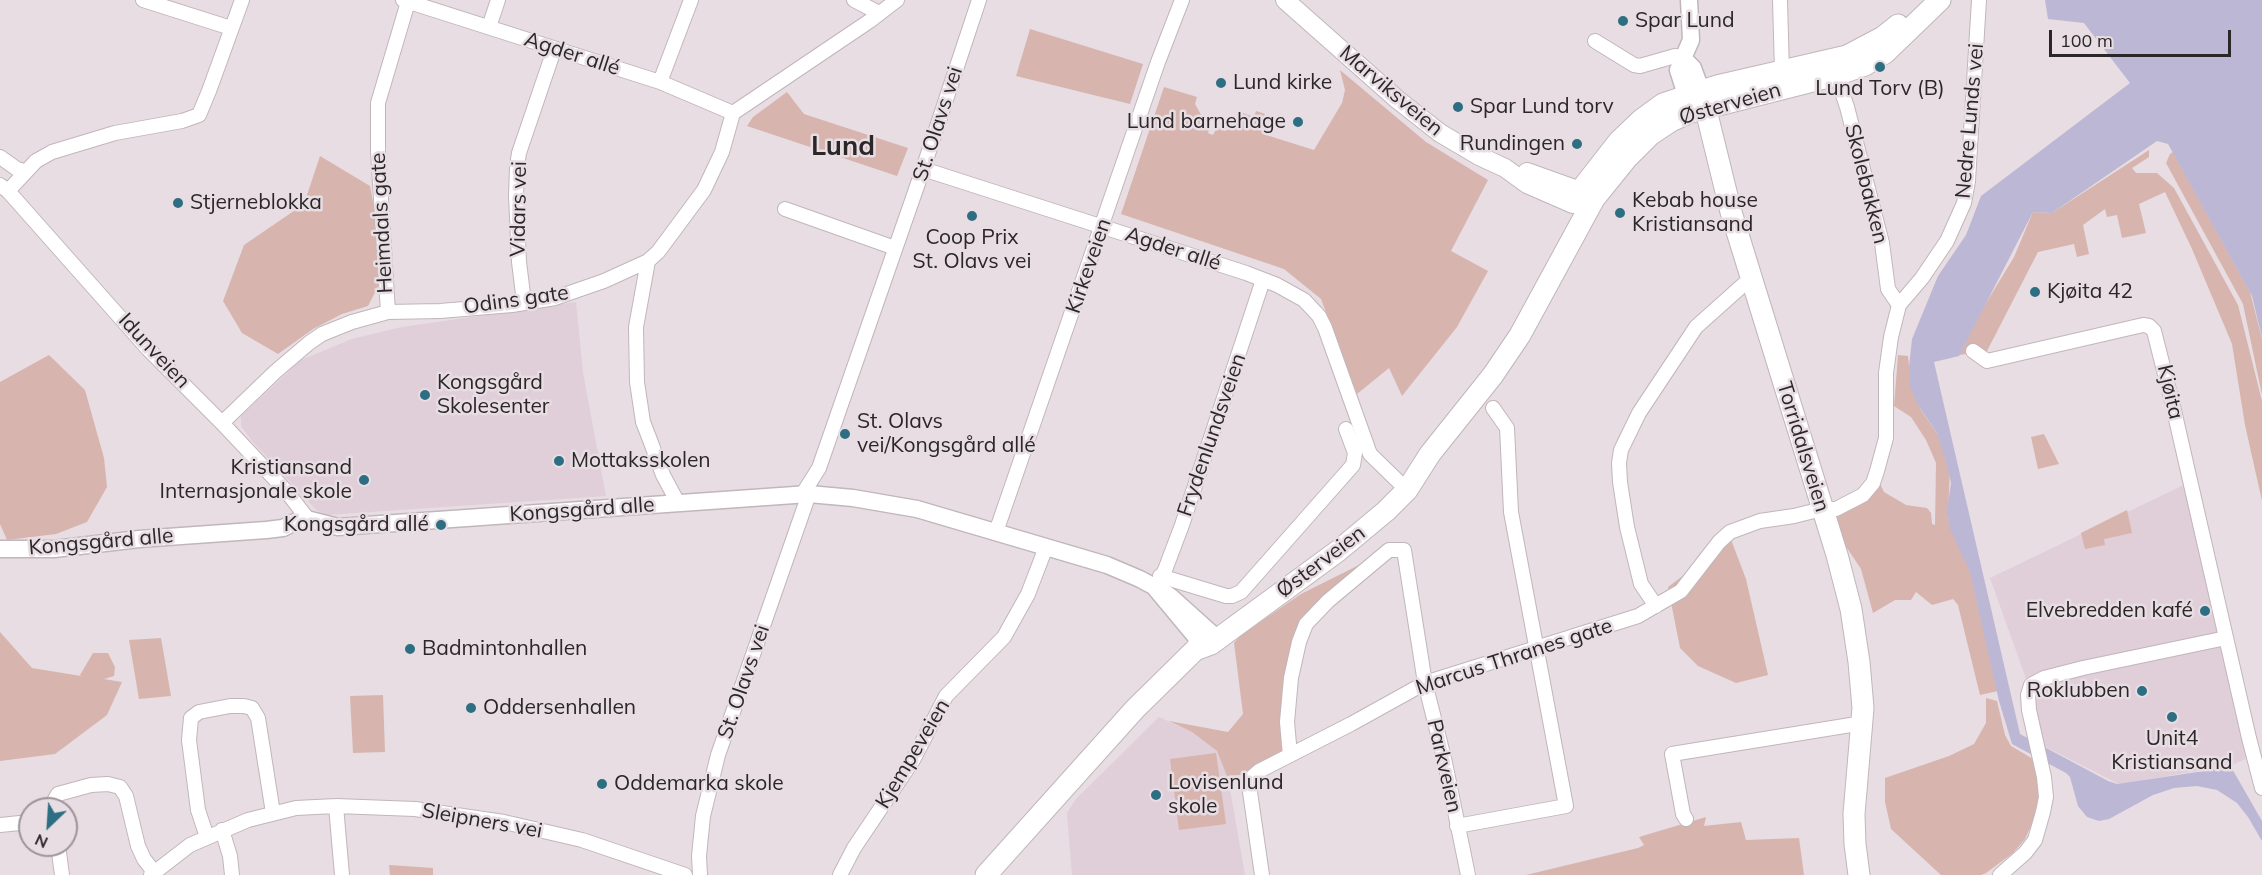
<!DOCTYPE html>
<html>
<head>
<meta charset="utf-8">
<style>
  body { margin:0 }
  #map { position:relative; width:2262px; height:875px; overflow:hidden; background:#e7dde2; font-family:Mulish,sans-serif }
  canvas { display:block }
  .north { position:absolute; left:18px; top:797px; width:60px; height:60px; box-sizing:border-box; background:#e7dde2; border:2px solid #9c9498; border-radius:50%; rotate:205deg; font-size:16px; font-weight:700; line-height:24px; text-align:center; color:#2b2729 }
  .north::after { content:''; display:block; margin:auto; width:21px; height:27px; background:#2d6e82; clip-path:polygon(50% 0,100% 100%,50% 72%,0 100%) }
  .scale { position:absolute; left:2049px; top:30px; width:182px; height:27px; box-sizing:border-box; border:3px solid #2b2729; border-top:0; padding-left:8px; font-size:18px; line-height:21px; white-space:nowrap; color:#2b2729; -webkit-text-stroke:4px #e7dde2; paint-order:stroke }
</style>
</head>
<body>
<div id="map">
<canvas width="2262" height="875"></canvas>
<div class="north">N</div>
<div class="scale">100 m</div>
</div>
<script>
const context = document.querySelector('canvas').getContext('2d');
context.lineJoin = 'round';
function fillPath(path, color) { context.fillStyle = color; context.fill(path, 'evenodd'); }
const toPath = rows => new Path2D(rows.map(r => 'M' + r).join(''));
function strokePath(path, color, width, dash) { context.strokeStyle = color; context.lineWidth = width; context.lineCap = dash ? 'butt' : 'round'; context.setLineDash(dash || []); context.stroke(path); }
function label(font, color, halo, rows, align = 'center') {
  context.font = font + ' Mulish,sans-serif'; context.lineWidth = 5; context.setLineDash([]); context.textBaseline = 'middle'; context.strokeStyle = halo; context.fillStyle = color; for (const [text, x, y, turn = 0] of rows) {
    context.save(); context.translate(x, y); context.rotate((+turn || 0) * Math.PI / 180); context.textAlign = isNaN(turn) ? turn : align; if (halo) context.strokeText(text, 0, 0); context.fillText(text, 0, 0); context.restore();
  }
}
fillPath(toPath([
  [576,302,583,373,606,496,326,515,316,510,252,441,241,426,241,416,301,360,352,339,402,327],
  [2188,483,2254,755,2232,765,2119,784,2040,744,2028,684,1990,578],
  [1159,717,1192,732,1217,751,1228,778,1245,875,1072,875,1067,813,1076,799]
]), '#e0ced8');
fillPath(toPath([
  [1030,29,1143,64,1130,104,1016,76],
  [1340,70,1426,142,1488,180,1451,251,1488,271,1457,327,1402,396,1389,368,1357,394,1321,299,1284,269,1121,214,1164,87,1197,97,1195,104,1209,129,1208,133,1213,135,1215,131,1221,128,1225,131,1234,127,1235,122,1241,119,1243,113,1254,117,1256,111,1265,114,1261,125,1263,134,1314,150,1342,103,1345,90],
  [787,92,804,114,908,148,897,176,747,126,753,117],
  [2149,150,2149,157,2132,168,2136,173,2157,173,2174,188,2238,305,2262,401,2262,501,2245,425,2232,344,2192,249,2165,192,2139,204,2146,233,2122,238,2117,215,2107,217,2105,209,2083,225,2089,254,2077,257,2074,244,2038,252,1987,351,1959,355,1980,313,2014,257,2033,212,2052,213],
  [2173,152,2250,292,2262,339,2262,395,2243,304,2166,163,2170,154],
  [320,156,370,186,386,271,368,306,342,314,313,329,278,354,242,333,223,301,244,245,304,204],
  [49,355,85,390,104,458,107,487,87,522,56,534,7,540,0,524,0,382],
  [1898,355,1908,356,1911,382,1914,393,1921,410,1941,439,1950,467,1948,518,1969,564,1998,691,1980,695,1958,605,1953,599,1932,605,1916,592,1911,600,1895,600,1873,613,1861,569,1847,548,1839,553,1822,509,1865,489,1874,472,1884,492,1906,505,1927,508,1931,513,1932,524,1935,525,1936,463,1926,440,1911,417,1894,406],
  [2044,434,2059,464,2038,469,2031,437],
  [2127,510,2132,533,2104,539,2105,545,2085,549,2081,533],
  [1730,537,1746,579,1768,675,1736,683,1698,666,1680,648,1668,587,1700,563],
  [1361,564,1358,571,1299,641,1290,755,1253,774,1227,776,1217,751,1192,732,1169,721,1228,732,1243,714,1234,643,1241,635,1301,594],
  [0,632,32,668,81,676,80,675,93,653,108,653,115,667,114,676,104,679,122,682,107,715,55,754,0,761],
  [161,638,171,696,139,699,129,640],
  [383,695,385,752,353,753,350,696],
  [1986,698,1997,701,2005,735,2011,746,2033,759,2039,788,2039,808,2025,839,2013,853,1986,873,1981,875,1941,875,1891,829,1885,802,1885,778,1949,756,1974,744,1986,723],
  [1216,753,1226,824,1179,830,1170,759],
  [1706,817,1704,826,1741,822,1746,840,1799,838,1804,875,1526,875,1638,848,1644,845,1639,837],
  [389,865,433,868,433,875,390,875]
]), '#d7b5ae');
fillPath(toPath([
  [2045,0,2262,0,2262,338,2252,296,2168,144,2157,141,2052,213,2033,212,1959,356,1934,362,2020,734,2108,781,2117,784,2231,767,2262,821,2262,841,2248,817,2237,803,2217,790,2197,786,2174,788,2153,795,2109,819,2099,821,2087,817,2078,806,2070,777,2066,773,2012,744,1999,701,1970,572,1950,529,1947,511,1951,483,1947,465,1937,433,1918,405,1910,387,1909,367,1912,339,1938,276,1966,235,1981,196,2130,83,2084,23,2048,19]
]), '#bdb7d6');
const minor = toPath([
  [143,0,231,28],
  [403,0,660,82,733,113],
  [854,0,879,13],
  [1780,0,1782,72],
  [489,27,498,0],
  [1595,41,1634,65,1640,66,1675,56,1682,57],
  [1834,69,1847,107,1882,243,1888,289,1899,305],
  [660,82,691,0],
  [0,157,17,169,24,171],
  [923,169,1246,273,1277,285,1304,300,1319,316,1325,328,1370,454,1407,490],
  [0,185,8,191,148,349,222,423,287,492,307,518],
  [8,191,36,161,52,152,115,133,182,121,199,115,209,91,242,0],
  [785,209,895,248],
  [648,261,636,327,637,382,643,422,650,440,663,475,678,503],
  [524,302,519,262,516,196,517,166,519,153,554,50],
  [388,312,378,151,378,103,408,2],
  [1973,351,1987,361,2143,325,2149,326,2154,331,2173,406,2249,738,2262,788],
  [222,423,275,372,309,343,322,334,352,322,388,312,440,311,512,305,555,298,604,281,648,261,658,252,704,190,722,152,733,113,871,20,897,0],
  [802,495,819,468,923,169,979,0],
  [996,532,1158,62,1182,0],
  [1160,576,1226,596,1232,596,1241,592,1353,465,1355,453,1346,429],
  [1155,588,1165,570,1182,525,1263,280],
  [1656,606,1641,584,1627,527,1620,482,1619,463,1621,450,1639,413,1696,327,1743,285,1754,283],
  [1290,755,1287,722,1291,678,1299,642,1306,624,1328,601,1389,550,1404,550,1425,683,1444,758,1468,875],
  [336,806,342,875],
  [54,809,54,801,58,794,91,785,108,784,120,787,126,796,138,846,144,859,154,872],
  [1686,819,1683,814,1672,754,1863,723],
  [0,825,30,822],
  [1457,826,1566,806,1511,512,1507,428,1493,408],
  [222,830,230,856,232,875],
  [207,837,198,810,189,740,191,718,199,712,230,706,244,706,252,708,258,718,273,813],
  [58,845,62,875],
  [151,875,190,845,248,820,296,808,336,806,415,809,504,822,582,840,685,875],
  [700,875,699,856,703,816,718,755,809,494],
  [840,875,854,848,913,760,946,696,1004,637,1028,594,1046,547],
  [1262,875,1249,785,1251,778,1259,771,1351,724,1425,683,1638,616,1681,591,1719,542,1730,532,1760,521,1794,516,1822,509,1836,509,1863,495,1873,483,1877,471,1886,438,1886,373,1891,337,1899,305,1922,278,1947,241,1964,203,1968,181,1979,0],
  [2000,875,2025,853,2035,840,2043,812,2046,797,2044,777,2029,710,2028,695,2031,685,2044,678,2083,668,2226,638]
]);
const tertiary = toPath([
  [1682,57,1693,68,1701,90],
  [1686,95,1678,70,1691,40,1689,0],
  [0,549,54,549,139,539,266,530,283,528,303,518,338,527,809,494,853,498,917,509,1107,565,1140,579,1164,592,1171,597,1211,633,1211,644,1200,642,1155,588]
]);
const secondary = toPath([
  [1285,0,1398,100,1440,133,1479,156,1505,168,1527,184,1573,204,1590,204],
  [1527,172,1580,191,1589,202]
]);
const primary = toPath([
  [1701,90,1731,212,1837,555,1851,609,1859,662,1863,708,1854,814,1855,844,1859,875],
  [1580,191,1619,141,1641,120,1663,104,1717,86,1847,56,1883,37,1898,25],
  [1195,650,1211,644,1338,551,1386,511,1407,490,1430,454,1493,375,1520,335,1594,199,1627,158,1650,135,1671,121,1691,112,1836,75,1865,65,1885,53,1940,0],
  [986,875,1135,709,1195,650,1204,639]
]);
strokePath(minor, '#c0b6bb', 16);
strokePath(tertiary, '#c0b6bb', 19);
strokePath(secondary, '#c0b6bb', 20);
strokePath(primary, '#c0b6bb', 23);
strokePath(minor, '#fff', 14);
strokePath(tertiary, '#fff', 16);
strokePath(secondary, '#fff', 18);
strokePath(primary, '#fff', 21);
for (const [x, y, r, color] of [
  [1623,21,6,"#2d6e82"],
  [1880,67,6,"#2d6e82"],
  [1221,83,6,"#2d6e82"],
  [1458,107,6,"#2d6e82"],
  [1298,122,6,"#2d6e82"],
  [1577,144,6,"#2d6e82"],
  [178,203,6,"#2d6e82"],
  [1620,213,6,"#2d6e82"],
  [972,216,6,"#2d6e82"],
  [2035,292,6,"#2d6e82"],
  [425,395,6,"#2d6e82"],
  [845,434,6,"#2d6e82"],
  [559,461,6,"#2d6e82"],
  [364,480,6,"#2d6e82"],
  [441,525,6,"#2d6e82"],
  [2205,611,6,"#2d6e82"],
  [410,649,6,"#2d6e82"],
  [2142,691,6,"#2d6e82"],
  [471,708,6,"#2d6e82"],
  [2172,717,6,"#2d6e82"],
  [602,784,6,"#2d6e82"],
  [1156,795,6,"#2d6e82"]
]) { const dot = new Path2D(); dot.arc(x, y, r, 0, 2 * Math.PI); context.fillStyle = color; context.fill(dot); strokePath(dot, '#e7dde2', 2); }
label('21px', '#2b2729', '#e7dde2', [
  ["Spar Lund",1635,21],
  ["Lund kirke",1233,83],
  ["Lund Torv (B)",1880,89,"center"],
  ["Spar Lund torv",1470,107],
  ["Lund barnehage",1286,122,"right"],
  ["Rundingen",1565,144,"right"],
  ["Kebab house",1632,201],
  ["Kristiansand",1632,225],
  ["Stjerneblokka",190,203],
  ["Coop Prix",972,238,"center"],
  ["St. Olavs vei",972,262,"center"],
  ["Kjøita 42",2047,292],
  ["Kongsgård",437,383],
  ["Skolesenter",437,407],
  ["St. Olavs",857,422],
  ["vei/Kongsgård allé",857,446],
  ["Mottaksskolen",571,461],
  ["Kristiansand",352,468,"right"],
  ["Internasjonale skole",352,492,"right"],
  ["Kongsgård allé",429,525,"right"],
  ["Elvebredden kafé",2193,611,"right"],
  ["Badmintonhallen",422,649],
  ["Roklubben",2130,691,"right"],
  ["Oddersenhallen",483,708],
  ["Unit4",2172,739,"center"],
  ["Kristiansand",2172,763,"center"],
  ["Lovisenlund",1168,783],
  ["skole",1168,807],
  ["Oddemarka skole",614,784]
], 'left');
label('21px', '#2b2729', '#e7dde2', [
  ["Agder allé",572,54,18],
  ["Marviksveien",1391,91,40],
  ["Østerveien",1730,104,-16],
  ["Nedre Lunds vei",1970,121,-85],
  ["St. Olavs vei",938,124,-72],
  ["Skolebakken",1866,184,76],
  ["Vidars vei",519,209,-89],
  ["Heimdals gate",382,223,-93],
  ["Agder allé",1173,249,18],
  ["Kirkeveien",1089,266,-71],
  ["Odins gate",516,300,-8],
  ["Idunveien",154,351,47],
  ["Kjøita",2170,392,77],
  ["Frydenlundsveien",1212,435,-71],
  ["Torridalsveien",1803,447,73],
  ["Kongsgård alle",582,510,-4],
  ["Kongsgård alle",101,542,-5],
  ["Østerveien",1321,562,-37],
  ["Marcus Thranes gate",1514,657,-18],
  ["St. Olavs vei",744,682,-71],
  ["Kjempeveien",913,754,-59],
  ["Parkveien",1444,766,77],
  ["Sleipners vei",482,821,10]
]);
label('bold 27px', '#2b2729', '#e7dde2', [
  ["Lund",843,147]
]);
</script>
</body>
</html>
